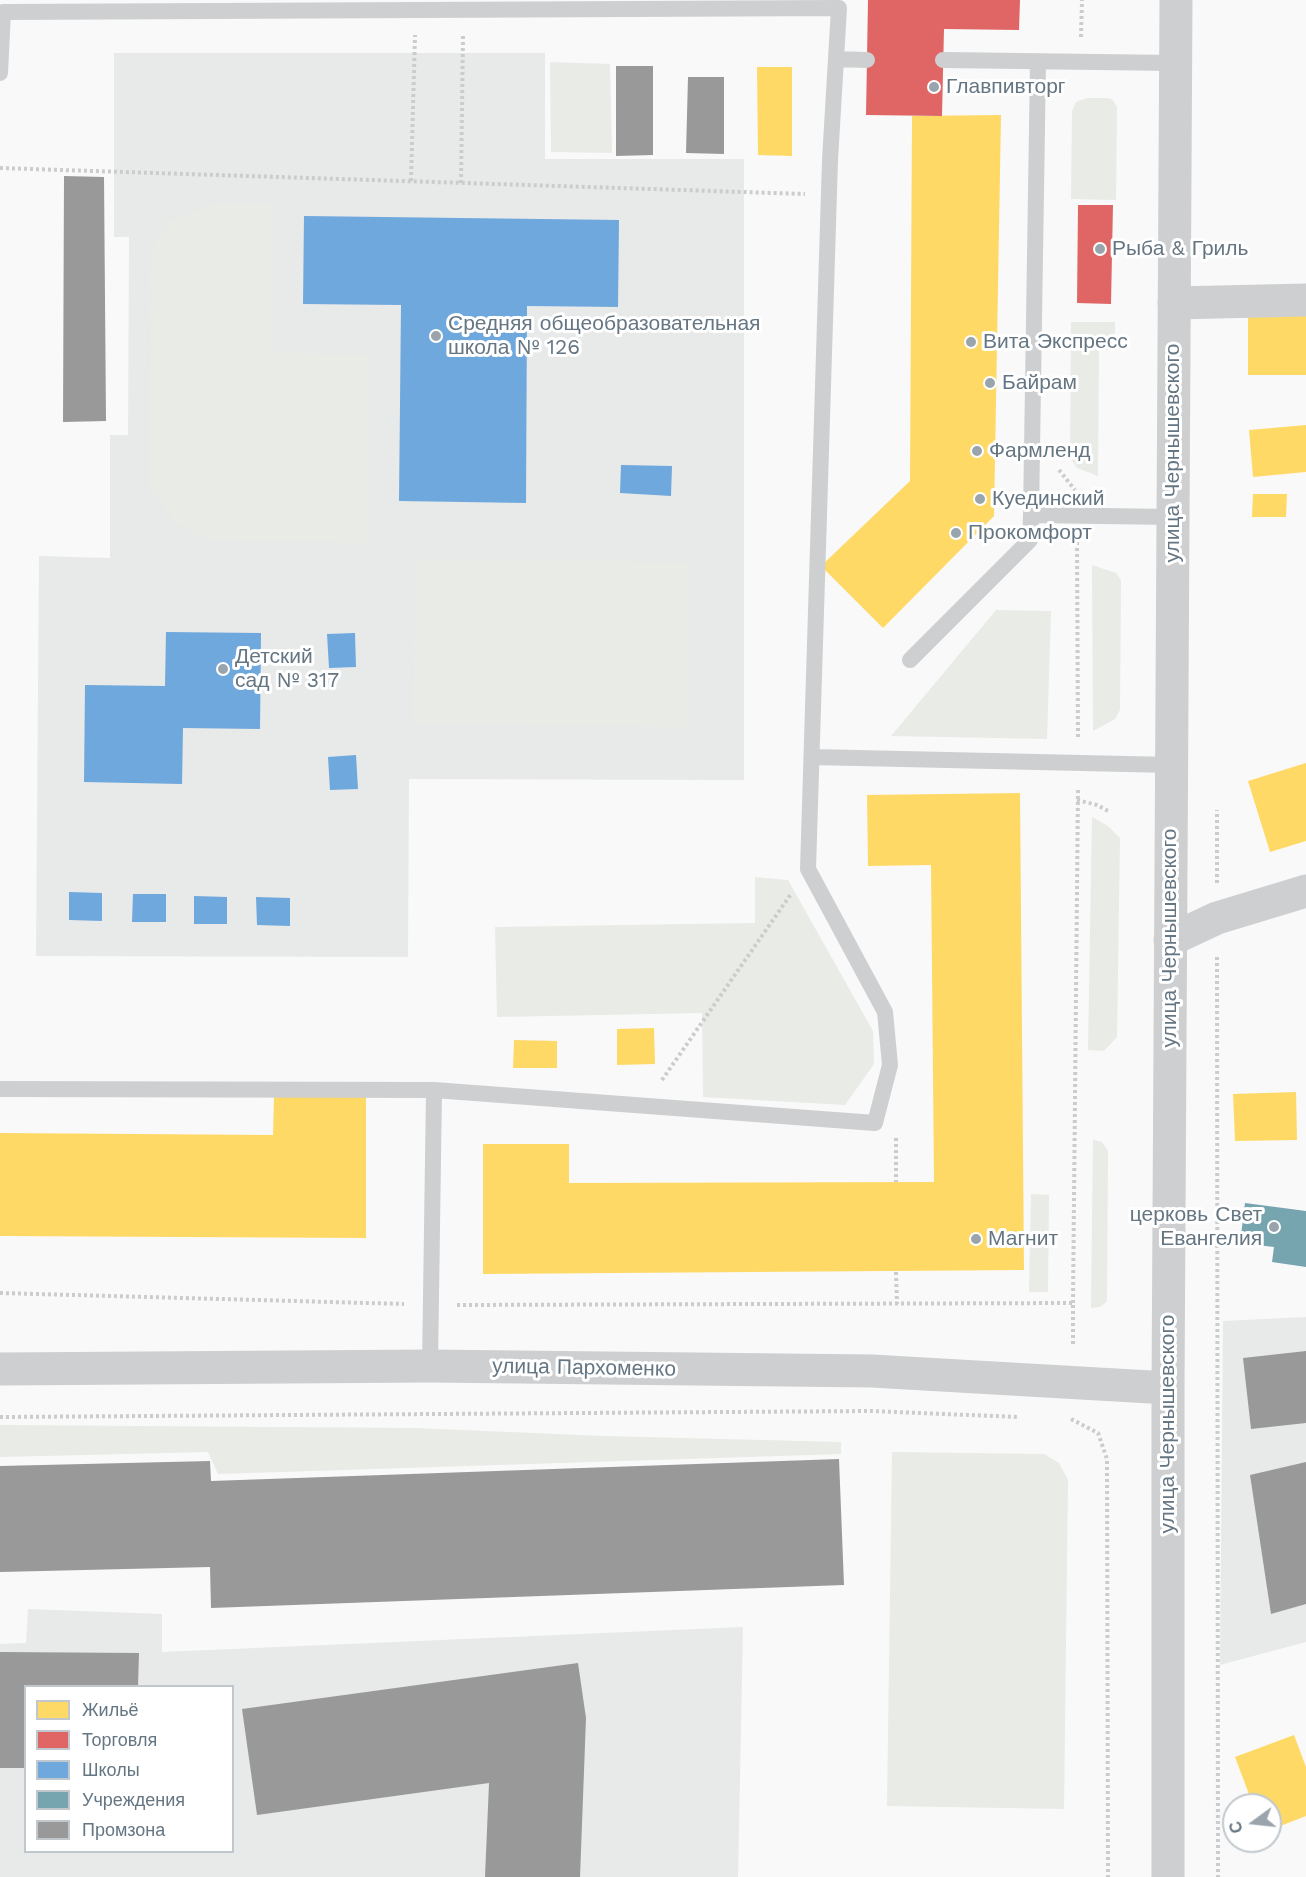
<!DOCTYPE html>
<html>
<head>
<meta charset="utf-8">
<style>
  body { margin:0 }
  #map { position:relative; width:1306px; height:1877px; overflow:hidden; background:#f9f9f9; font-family:"Work Sans",sans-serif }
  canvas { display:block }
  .legend { position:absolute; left:24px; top:1685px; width:210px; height:168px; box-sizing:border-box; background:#fff; border:2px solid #c1c8cd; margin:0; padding:8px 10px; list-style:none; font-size:18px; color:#657683 }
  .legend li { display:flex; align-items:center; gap:12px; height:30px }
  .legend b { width:30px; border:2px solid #c1c8cd }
  .north { position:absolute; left:1222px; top:1793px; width:60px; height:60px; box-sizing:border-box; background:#fff; border:2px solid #c1c8cd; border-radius:50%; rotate:255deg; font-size:16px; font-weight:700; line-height:24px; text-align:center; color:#657683 }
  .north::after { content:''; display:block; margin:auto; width:21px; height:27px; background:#99a4ac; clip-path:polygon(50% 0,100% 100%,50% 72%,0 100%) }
</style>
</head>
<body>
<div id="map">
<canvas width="1306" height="1877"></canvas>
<ul class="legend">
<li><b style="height:16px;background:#ffd966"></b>Жильё</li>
<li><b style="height:16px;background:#e06666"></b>Торговля</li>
<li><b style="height:16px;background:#6fa8dc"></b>Школы</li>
<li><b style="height:16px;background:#76a5af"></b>Учреждения</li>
<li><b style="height:16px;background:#999"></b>Промзона</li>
</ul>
<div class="north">С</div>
</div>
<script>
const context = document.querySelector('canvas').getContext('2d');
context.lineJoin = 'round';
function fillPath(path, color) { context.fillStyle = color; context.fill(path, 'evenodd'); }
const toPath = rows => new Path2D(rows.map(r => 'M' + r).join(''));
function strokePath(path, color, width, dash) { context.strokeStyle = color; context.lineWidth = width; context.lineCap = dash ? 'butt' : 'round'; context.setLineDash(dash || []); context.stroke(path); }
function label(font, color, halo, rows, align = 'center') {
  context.font = font + ' "Work Sans",sans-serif'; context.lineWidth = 6; context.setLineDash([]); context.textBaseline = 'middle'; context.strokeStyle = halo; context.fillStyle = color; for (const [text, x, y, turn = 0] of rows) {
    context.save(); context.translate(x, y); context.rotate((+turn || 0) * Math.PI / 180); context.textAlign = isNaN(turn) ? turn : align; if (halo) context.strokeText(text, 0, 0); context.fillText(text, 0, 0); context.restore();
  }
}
fillPath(toPath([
  [114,53,545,53,545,159,744,159,744,780,409,779,408,957,36,956,39,556,110,558,110,435,128,435,129,237,114,237],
  [1306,1317,1306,1642,1220,1665,1223,1321],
  [28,1609,162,1614,162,1652,743,1627,738,1877,0,1877,0,1644,26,1643],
  [26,1686,232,1686,232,1852,26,1852]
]), '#e8e9e9');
fillPath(toPath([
  [550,62,610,64,612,153,551,152],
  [1087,98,1108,98,1113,100,1117,107,1116,200,1071,199,1072,111,1076,102],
  [214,204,273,204,272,353,368,354,367,543,209,541,176,524,149,487,150,252,170,221],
  [1071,322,1115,322,1115,350,1099,350,1098,476,1077,468,1070,458],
  [415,559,689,562,687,727,413,724],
  [1092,565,1116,573,1121,580,1120,710,1115,719,1093,731],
  [996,610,1051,611,1047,739,891,736],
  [1092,817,1108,826,1120,838,1117,1037,1104,1051,1088,1050],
  [755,877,788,880,873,1031,874,1064,845,1105,703,1097,702,1013,497,1017,495,927,755,923],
  [1093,1140,1102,1142,1108,1151,1107,1301,1100,1307,1091,1308],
  [1031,1194,1049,1195,1048,1292,1029,1292],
  [0,1425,415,1428,604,1436,841,1442,841,1454,218,1474,208,1452,0,1457],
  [892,1452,1044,1454,1059,1463,1068,1480,1064,1809,887,1806]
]), '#e8ebe6');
fillPath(toPath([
  [757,67,792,67,792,156,758,155],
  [1001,115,994,516,883,628,821,566,910,481,912,116],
  [1306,308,1306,375,1248,375,1248,309],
  [1306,425,1306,472,1253,477,1249,430],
  [1253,494,1287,494,1286,517,1252,517],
  [1306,763,1306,841,1270,852,1248,781],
  [1020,793,1024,1270,483,1274,483,1144,569,1144,569,1183,934,1182,931,865,868,866,867,795],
  [654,1028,655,1064,617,1065,617,1029],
  [514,1040,557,1041,557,1068,513,1068],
  [1296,1092,1297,1140,1235,1141,1233,1094],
  [274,1097,366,1097,366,1238,0,1236,0,1133,273,1135],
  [1294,1735,1306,1767,1306,1816,1270,1830,1270,1805,1253,1805,1235,1757]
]), '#ffd966');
fillPath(toPath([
  [868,0,1020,0,1019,30,944,29,942,116,866,115],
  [1078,205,1113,205,1111,304,1077,303]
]), '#e06666');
fillPath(toPath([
  [304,216,619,220,618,307,527,306,526,503,399,501,401,305,303,304],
  [621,465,672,466,671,496,620,493],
  [166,632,261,633,260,729,183,728,182,784,84,782,85,685,165,686],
  [355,633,356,667,329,668,327,634],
  [356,755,358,789,330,790,328,757],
  [69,892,102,893,102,921,69,920],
  [133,894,166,894,166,922,132,922],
  [194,896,227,897,227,924,194,924],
  [256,897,290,898,290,926,257,925]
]), '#6fa8dc');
fillPath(toPath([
  [1245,1203,1306,1211,1306,1267,1272,1262,1274,1247,1240,1243]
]), '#76a5af');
fillPath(toPath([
  [616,66,653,66,653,155,616,156],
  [688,77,724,77,724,154,686,153],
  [64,176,104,177,106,421,63,422],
  [1306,1351,1306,1423,1251,1429,1243,1358],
  [839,1459,844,1585,211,1608,210,1567,0,1572,0,1466,210,1461,211,1481],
  [1306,1462,1306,1604,1271,1614,1250,1475],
  [0,1652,139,1653,138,1686,26,1686,26,1768,0,1768],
  [578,1663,586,1718,580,1877,485,1877,489,1783,257,1815,242,1709]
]), '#999');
strokePath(toPath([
  [1081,37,1082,0],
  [0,168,805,194],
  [411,181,415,35],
  [461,183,463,34],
  [1059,470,1075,490],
  [1077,542,1078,739],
  [1077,800,1097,805,1110,812],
  [1217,883,1217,810],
  [1217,957,1218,1877],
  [662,1080,791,894],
  [896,1138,896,1182],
  [896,1272,897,1304],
  [0,1293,404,1304],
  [1073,1303,1078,788],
  [457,1305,1073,1303,1073,1346],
  [0,1417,871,1411,1018,1417],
  [1071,1419,1098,1433,1107,1459,1108,1877]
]), '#cbcccd', 4, [3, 3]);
strokePath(toPath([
  [836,59,867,60],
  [943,60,1175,63],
  [1038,62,1031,515,1173,517],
  [0,73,3,12,839,8,830,160,808,869,885,1012,890,1065,875,1123,434,1090],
  [910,660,1030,540,1031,515],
  [812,757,1172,765],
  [0,1089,434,1090,430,1366]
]), '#cecfd0', 16);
strokePath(toPath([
  [1174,303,1306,300],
  [1170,940,1217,918,1306,891]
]), '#cecfd0', 33);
strokePath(toPath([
  [0,1369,430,1366,872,1371,1168,1388],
  [1168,1877,1168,1388,1176,0]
]), '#cecfd0', 33);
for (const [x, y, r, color] of [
  [934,87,6,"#99a4ac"],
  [1100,249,6,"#99a4ac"],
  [436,336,6,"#99a4ac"],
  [971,342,6,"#99a4ac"],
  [990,383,6,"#99a4ac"],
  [977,451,6,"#99a4ac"],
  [980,499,6,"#99a4ac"],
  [956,533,6,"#99a4ac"],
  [223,669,6,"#99a4ac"],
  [1274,1227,6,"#99a4ac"],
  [976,1239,6,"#99a4ac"]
]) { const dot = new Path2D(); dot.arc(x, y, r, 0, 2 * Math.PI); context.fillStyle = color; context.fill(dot); strokePath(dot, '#fff', 2); }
label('21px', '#657683', '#fff', [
  ["Главпивторг",946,87],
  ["Рыба & Гриль",1112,249],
  ["Средняя общеобразовательная",448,324],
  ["школа № 126",448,348],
  ["Вита Экспресс",983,342],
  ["Байрам",1002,383],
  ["Фармленд",989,451],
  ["Куединский",992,499],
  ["Прокомфорт",968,533],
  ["Детский",235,657],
  ["сад № 317",235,681],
  ["церковь Свет",1262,1215,"right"],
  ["Евангелия",1262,1239,"right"],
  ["Магнит",988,1239]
], 'left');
label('21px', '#657683', '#fff', [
  ["улица Чернышевского",1173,453,-90],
  ["улица Чернышевского",1170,938,-90],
  ["улица Пархоменко",584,1368,1],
  ["улица Чернышевского",1168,1424,-90]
]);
</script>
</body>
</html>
